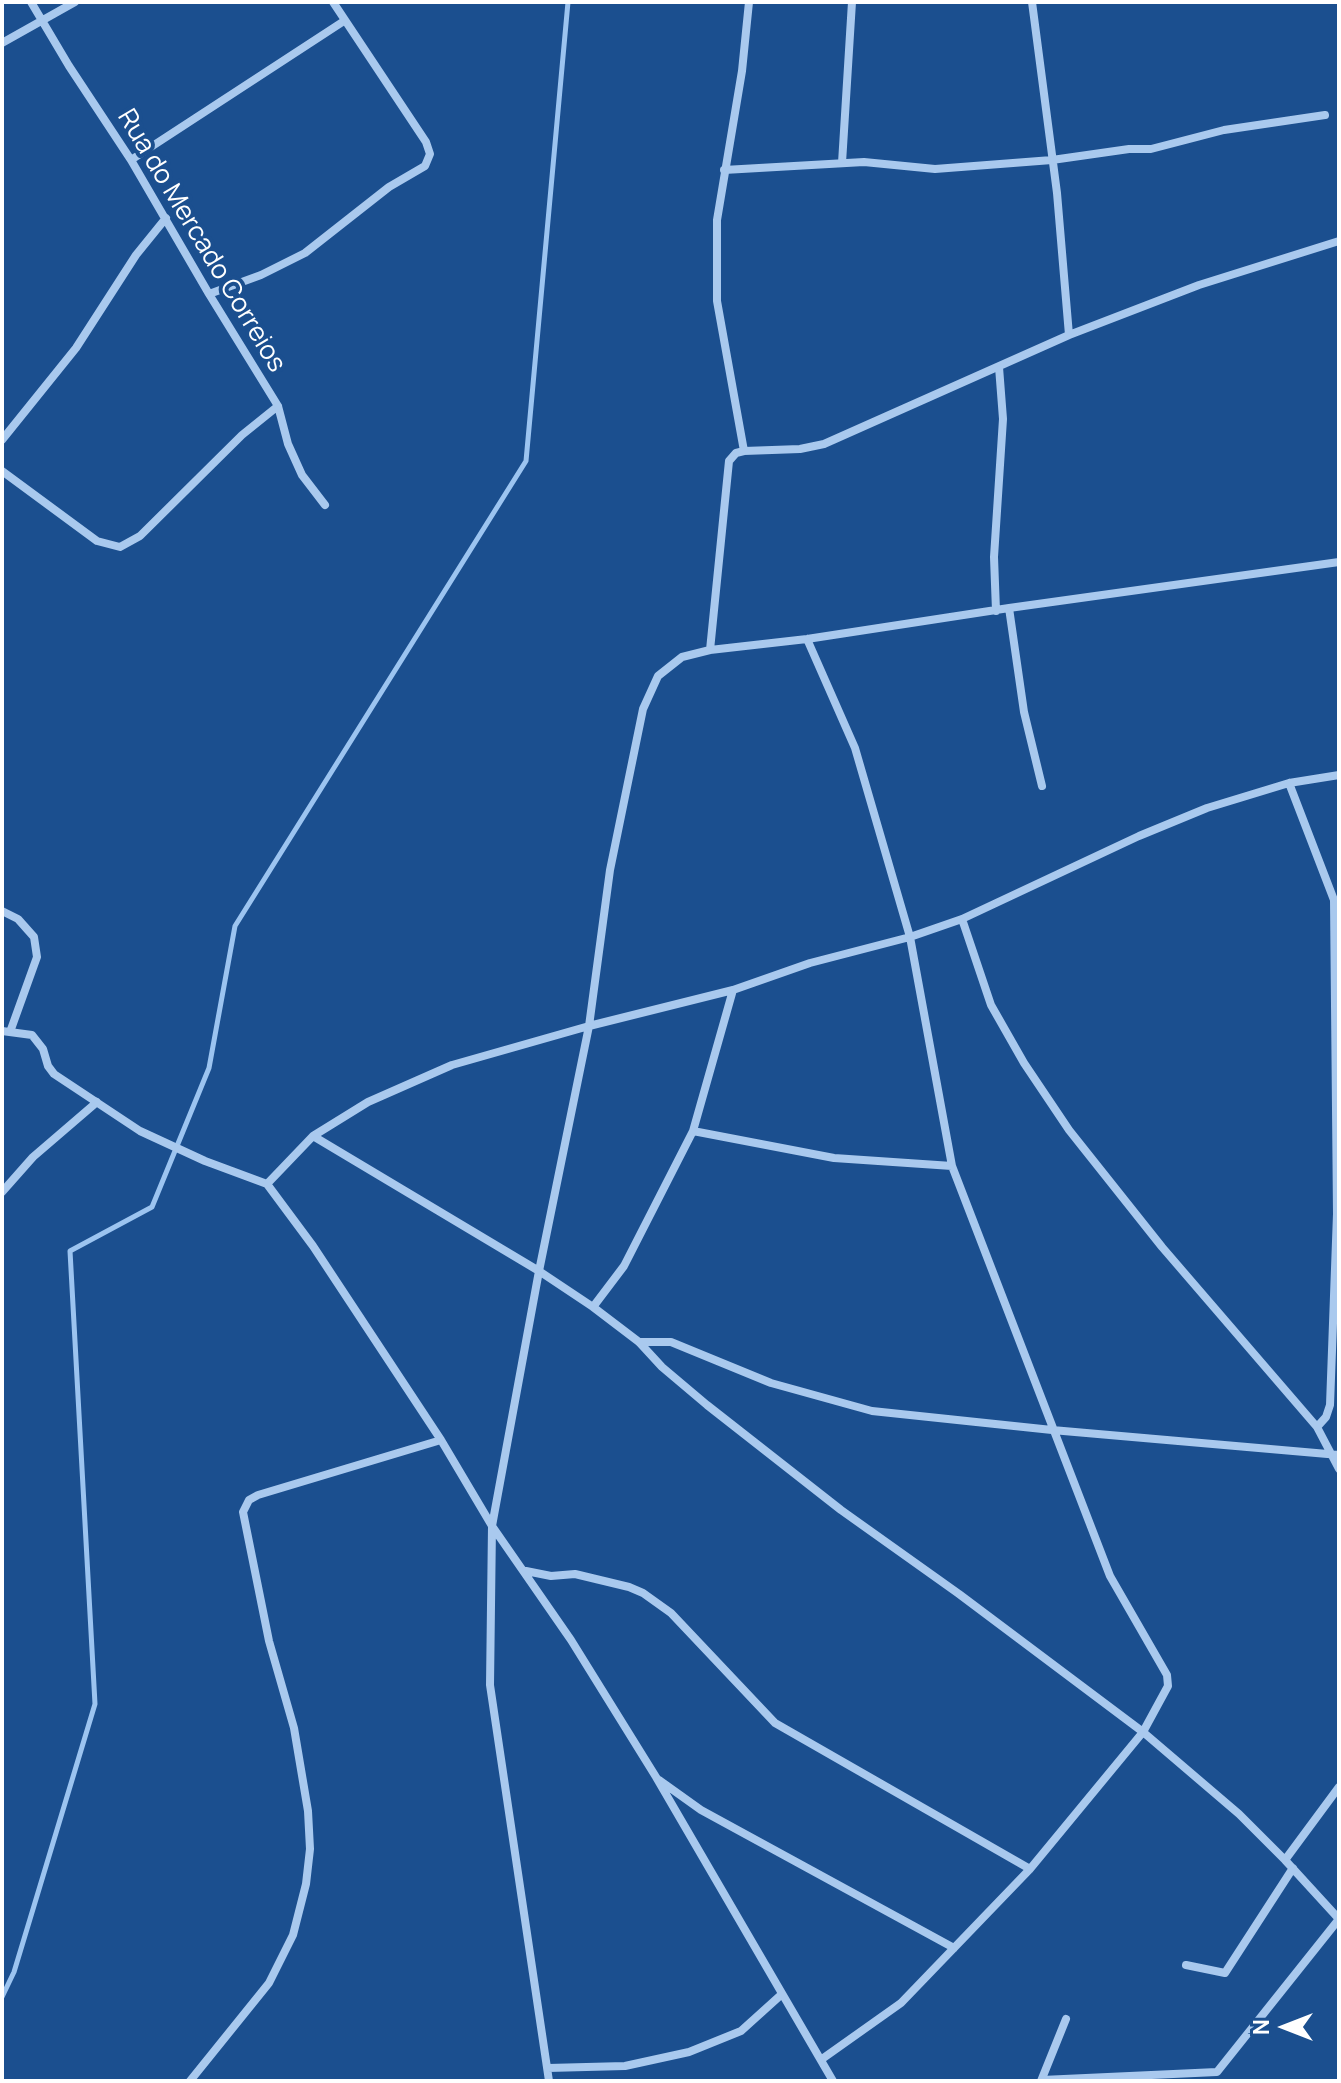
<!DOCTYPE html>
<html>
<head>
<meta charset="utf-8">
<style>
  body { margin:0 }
  #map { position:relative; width:1341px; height:2083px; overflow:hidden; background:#1b4f8f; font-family:Manrope,sans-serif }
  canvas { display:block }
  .frame { position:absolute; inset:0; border:4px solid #fff; pointer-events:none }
  .north { position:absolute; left:1245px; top:1987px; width:80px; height:80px; -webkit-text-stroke:6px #1b4f8f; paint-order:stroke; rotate:270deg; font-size:22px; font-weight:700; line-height:32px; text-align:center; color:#fff }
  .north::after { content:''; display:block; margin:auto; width:28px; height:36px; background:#fff; clip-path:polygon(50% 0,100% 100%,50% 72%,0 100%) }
</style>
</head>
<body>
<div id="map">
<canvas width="1341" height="2083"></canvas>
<div class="frame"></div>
<div class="north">N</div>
</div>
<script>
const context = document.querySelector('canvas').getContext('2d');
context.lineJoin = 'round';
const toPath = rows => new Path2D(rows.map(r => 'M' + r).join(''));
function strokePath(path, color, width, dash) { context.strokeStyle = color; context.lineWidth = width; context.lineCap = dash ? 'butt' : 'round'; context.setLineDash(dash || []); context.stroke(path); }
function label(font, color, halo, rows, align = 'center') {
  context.font = font + ' Manrope,sans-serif'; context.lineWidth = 8; context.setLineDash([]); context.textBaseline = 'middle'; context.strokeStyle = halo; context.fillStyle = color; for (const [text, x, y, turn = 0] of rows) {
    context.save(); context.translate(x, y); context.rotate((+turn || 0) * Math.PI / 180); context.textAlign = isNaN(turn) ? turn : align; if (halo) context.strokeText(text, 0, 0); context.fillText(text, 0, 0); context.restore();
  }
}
strokePath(toPath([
  [2,1997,14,1972,95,1704,70,1251,152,1207,209,1068,235,926,526,461,568,2]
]), '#9cc4f0', 5);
strokePath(toPath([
  [31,2,69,66,131,160,209,294,278,406,288,444,302,475,325,505],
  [1032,2,1057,193,1069,335],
  [2,43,75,2],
  [131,160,344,21],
  [842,163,852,2],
  [724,170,864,162,935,169,1052,160,1129,149,1151,149,1224,130,1325,115],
  [209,294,261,275,305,253,389,187,425,166,430,154,426,142,333,2],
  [2,440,76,348,136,255,166,218],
  [744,451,800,449,824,444,1069,335,1199,285,1339,241],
  [2,471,97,541,120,547,140,536,242,435,278,406],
  [1009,608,1024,712,1042,786],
  [996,611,994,557,1003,419,999,367],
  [807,639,855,748,910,937,952,1166,1110,1576,1167,1675,1168,1686,1143,1732,1030,1869,901,2003,822,2059],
  [710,650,807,639,1009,608,1339,562],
  [1289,783,1334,900,1337,1214,1330,1405,1326,1417,1317,1427],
  [2,911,18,919,34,937,37,957,10,1032],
  [962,919,991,1005,1024,1063,1069,1130,1162,1247,1317,1427,1339,1469],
  [2,1031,32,1035,43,1049,48,1066,54,1074,140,1131,205,1161,267,1184,313,1246,441,1440,492,1526,571,1640,656,1777,833,2081],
  [693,1131,834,1158,952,1166],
  [313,1136,368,1102,452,1065,589,1026,733,990,810,963,910,937,962,919,1139,836,1207,808,1289,783,1339,775],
  [267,1184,313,1136,539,1271,593,1307,639,1342,662,1367,707,1405,841,1510,959,1594,1143,1732,1239,1814,1285,1860,1339,1919],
  [2,1192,33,1157,97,1102],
  [593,1307,624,1266,693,1131,733,990],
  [639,1342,671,1342,771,1383,872,1411,1052,1430,1339,1455],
  [526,1571,551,1576,575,1574,629,1587,643,1593,671,1613,775,1723,1030,1869],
  [659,1780,701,1810,954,1948],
  [1285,1860,1339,1787],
  [1186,1965,1225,1973,1293,1868],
  [548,2068,625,2066,689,2052,741,2031,782,1994],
  [1042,2080,1217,2072,1339,1919],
  [190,2081,269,1983,293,1935,306,1884,310,1849,308,1811,294,1728,269,1641,243,1512,249,1500,258,1495,441,1440],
  [549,2081,490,1685,492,1526,539,1271,589,1026,610,870,643,709,658,676,682,657,710,650,729,461,736,453,744,451,717,301,717,220,742,71,749,2],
  [1041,2081,1066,2019]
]), '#a9c9ee', 8);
label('26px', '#fff', '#1b4f8f', [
  ["Rua do Mercado Correios",201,241,59]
]);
</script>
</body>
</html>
